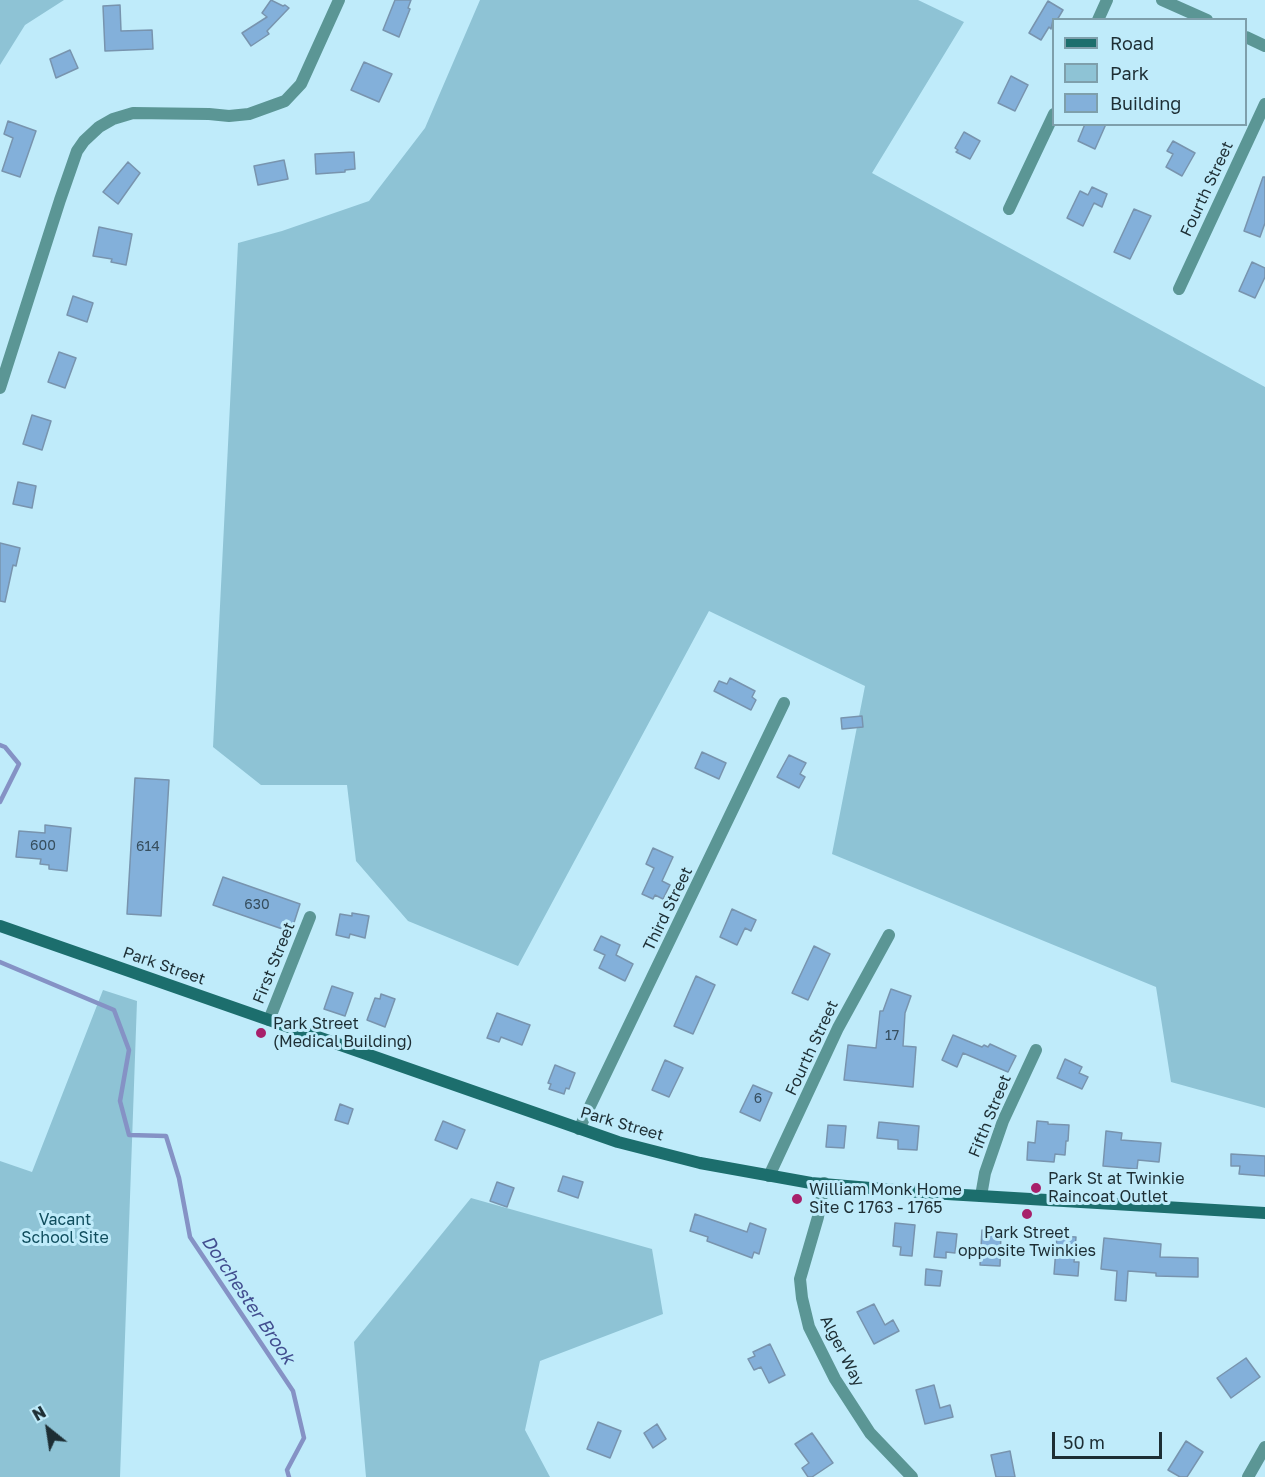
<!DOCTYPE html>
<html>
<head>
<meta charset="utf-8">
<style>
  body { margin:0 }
  #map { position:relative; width:1265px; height:1477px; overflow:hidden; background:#bfebfa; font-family:"Golos Text",sans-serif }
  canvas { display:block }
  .legend { position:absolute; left:1052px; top:18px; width:195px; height:108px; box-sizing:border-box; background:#bfebfa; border:2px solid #7e9fab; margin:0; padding:8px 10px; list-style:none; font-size:18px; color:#1d2e34 }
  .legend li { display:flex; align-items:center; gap:12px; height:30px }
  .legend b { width:30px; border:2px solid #7e9fab }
  .north { position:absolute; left:18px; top:1399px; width:60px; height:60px; -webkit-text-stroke:4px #bfebfa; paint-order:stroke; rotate:330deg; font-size:16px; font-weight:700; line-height:24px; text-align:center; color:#1d2e34 }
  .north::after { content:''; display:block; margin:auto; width:21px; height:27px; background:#1d2e34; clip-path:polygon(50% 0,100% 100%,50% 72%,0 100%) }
  .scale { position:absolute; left:1052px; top:1432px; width:110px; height:27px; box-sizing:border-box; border:3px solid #1d2e34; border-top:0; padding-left:8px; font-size:18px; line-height:21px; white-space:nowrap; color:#1d2e34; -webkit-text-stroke:4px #bfebfa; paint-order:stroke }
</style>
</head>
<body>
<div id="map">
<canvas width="1265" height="1477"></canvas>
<ul class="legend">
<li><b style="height:8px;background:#1c6e6d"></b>Road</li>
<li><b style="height:16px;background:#8ec3d5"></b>Park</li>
<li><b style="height:16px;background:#83b0da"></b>Building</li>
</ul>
<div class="north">N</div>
<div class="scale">50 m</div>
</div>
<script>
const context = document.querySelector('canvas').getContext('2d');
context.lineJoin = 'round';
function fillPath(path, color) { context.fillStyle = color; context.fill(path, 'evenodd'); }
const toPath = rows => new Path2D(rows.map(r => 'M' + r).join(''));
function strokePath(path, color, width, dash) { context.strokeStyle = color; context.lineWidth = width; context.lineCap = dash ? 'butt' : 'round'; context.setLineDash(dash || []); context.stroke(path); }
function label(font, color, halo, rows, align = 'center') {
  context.font = font + ' "Golos Text",sans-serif'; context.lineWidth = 6; context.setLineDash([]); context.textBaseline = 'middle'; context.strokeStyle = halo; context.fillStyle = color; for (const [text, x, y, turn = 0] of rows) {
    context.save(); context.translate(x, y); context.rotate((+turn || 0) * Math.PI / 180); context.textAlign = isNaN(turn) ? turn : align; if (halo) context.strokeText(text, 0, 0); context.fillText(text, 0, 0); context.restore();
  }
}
fillPath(toPath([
  [0,0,64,0,25,25,0,65],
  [480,0,918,0,964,22,872,173,1265,387,1265,1108,1171,1082,1156,987,832,854,865,686,709,611,518,966,408,921,356,861,347,785,261,785,213,747,238,243,282,231,369,201,425,128],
  [103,990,137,1001,120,1477,0,1477,0,1161,32,1172],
  [471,1198,652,1249,663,1314,540,1361,525,1430,550,1477,366,1477,354,1342]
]), '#8ec3d5');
strokePath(toPath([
  [0,745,5,747,19,764,0,802],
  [0,962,114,1010,129,1050,120,1101,129,1135,166,1136,179,1178,190,1237,293,1391,304,1438,287,1470,289,1477]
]), '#8592c5', 4.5);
const building = toPath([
  [271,0,283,6,285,5,289,8,267,31,269,34,251,46,242,33,267,17,262,13,271,0],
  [395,0,411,0,408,8,410,9,399,37,383,30,395,0],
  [1048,1,1063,10,1057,20,1053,20,1051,29,1049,27,1041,40,1029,33,1048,1],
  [120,5,121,31,152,30,153,49,105,51,103,6,120,5],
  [70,50,78,68,56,78,50,59,70,50],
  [364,62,392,74,379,102,351,90,364,62],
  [1011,76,1028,85,1015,111,998,103,1011,76],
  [8,121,36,131,20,177,2,171,13,138,4,134,8,121],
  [1085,124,1106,124,1095,149,1078,141,1085,124],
  [964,132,980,141,970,159,956,152,958,150,955,148,964,132],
  [1173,141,1195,153,1182,176,1166,167,1173,154,1167,151,1173,141],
  [354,152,355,169,345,170,345,172,316,174,315,154,354,152],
  [284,160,288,179,258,185,254,166,284,160],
  [128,162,140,173,118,204,103,192,128,162],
  [1263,177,1265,177,1265,223,1260,237,1244,231,1263,177],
  [1092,187,1107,194,1102,207,1094,203,1083,226,1067,218,1080,191,1088,195,1092,187],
  [1134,209,1151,216,1130,259,1114,252,1134,209],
  [99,227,132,234,126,265,111,262,112,259,93,256,99,227],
  [1252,262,1265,268,1265,277,1255,298,1239,291,1252,262],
  [73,296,93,303,87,322,67,315,73,296],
  [59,352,76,358,65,388,48,382,59,352],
  [32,415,51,421,42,450,23,444,32,415],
  [18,482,36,486,32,508,13,504,18,482],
  [0,543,20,548,16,566,13,565,5,602,0,601,0,543],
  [730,678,755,691,752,697,756,700,751,710,714,691,719,681,727,684,730,678],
  [862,716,863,727,842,729,841,718,862,716],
  [702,752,726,763,719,779,695,768,702,752],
  [789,755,806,763,800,774,805,777,799,788,777,777,789,755],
  [135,778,169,780,161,916,127,914,135,778],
  [45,825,71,828,67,871,49,869,49,865,40,864,41,859,16,857,19,831,45,833,45,825],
  [653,848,673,857,662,881,670,885,663,899,655,895,653,899,642,894,654,868,646,864,653,848],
  [223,877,300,904,291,932,213,905,223,877],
  [732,909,756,920,751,931,745,928,737,945,720,937,732,909],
  [352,913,369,916,365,938,350,934,349,938,336,935,340,914,352,916,352,913],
  [601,936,620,945,616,955,633,964,625,981,599,968,605,955,594,950,601,936],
  [814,946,830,954,808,1000,792,993,814,946],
  [696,976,715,985,693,1034,674,1026,696,976],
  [332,986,353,993,345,1016,324,1009,332,986],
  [891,989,911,996,905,1013,903,1046,916,1047,913,1087,844,1080,848,1045,876,1048,880,1011,883,1011,891,989],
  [381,994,395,999,385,1027,367,1020,375,998,380,999,381,994],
  [497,1013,530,1025,522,1045,501,1037,499,1042,487,1038,497,1013],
  [953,1035,982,1047,984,1045,988,1047,990,1044,1016,1056,1008,1072,963,1053,957,1067,942,1060,953,1035],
  [1065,1059,1082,1067,1079,1073,1088,1077,1082,1089,1057,1078,1065,1059],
  [665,1060,683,1068,669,1097,652,1090,665,1060],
  [555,1065,575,1073,569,1089,566,1088,564,1094,549,1089,551,1084,548,1083,555,1065],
  [753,1085,772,1093,760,1121,740,1112,753,1085],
  [340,1104,353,1109,348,1124,335,1120,340,1104],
  [443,1121,465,1130,457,1149,435,1140,443,1121],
  [1037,1121,1048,1122,1048,1124,1069,1125,1068,1141,1066,1141,1065,1155,1055,1154,1054,1162,1027,1160,1028,1142,1035,1143,1037,1121],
  [879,1122,919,1126,917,1150,898,1149,898,1140,877,1138,879,1122],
  [828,1125,846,1126,844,1148,826,1147,828,1125],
  [1106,1131,1122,1133,1121,1140,1161,1143,1159,1162,1138,1160,1137,1169,1103,1166,1106,1131],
  [1231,1154,1265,1156,1265,1176,1239,1174,1240,1166,1231,1166,1231,1154],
  [563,1176,583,1182,578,1198,558,1191,563,1176],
  [497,1182,514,1188,507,1207,490,1201,497,1182],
  [695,1214,747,1232,750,1223,766,1229,759,1254,754,1252,752,1258,707,1241,708,1237,690,1231,695,1214],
  [895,1223,915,1225,912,1256,900,1255,901,1247,893,1246,895,1223],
  [982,1230,1001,1231,1000,1266,980,1265,982,1230],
  [937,1232,957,1234,955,1253,946,1252,946,1258,934,1257,937,1232],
  [1057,1236,1076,1237,1074,1262,1079,1262,1078,1276,1054,1274,1057,1236],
  [1104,1238,1161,1244,1160,1257,1198,1258,1198,1277,1156,1276,1156,1273,1128,1271,1126,1301,1115,1300,1117,1271,1101,1269,1104,1238],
  [926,1269,942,1271,940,1286,925,1285,926,1269],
  [874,1304,885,1325,893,1320,899,1331,874,1344,857,1312,874,1304],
  [770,1344,785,1375,769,1383,761,1367,754,1370,748,1359,755,1356,753,1352,770,1344],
  [1246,1358,1260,1377,1231,1398,1217,1378,1246,1358],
  [934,1385,940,1408,950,1405,953,1417,925,1424,916,1390,934,1385],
  [598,1422,621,1431,610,1458,587,1449,598,1422],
  [657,1424,666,1439,653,1448,644,1433,657,1424],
  [812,1433,833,1463,812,1477,808,1477,802,1468,809,1463,795,1444,812,1433],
  [1186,1441,1203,1452,1187,1477,1180,1477,1168,1470,1186,1441],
  [1010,1451,1015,1477,996,1477,991,1455,1010,1451]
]);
fillPath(building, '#83b0da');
strokePath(building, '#7894ae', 1.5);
strokePath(toPath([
  [1162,0,1207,20],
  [1098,20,1107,0],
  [1246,37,1265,46],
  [1009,209,1054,114],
  [1179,289,1265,104],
  [0,388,60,200,77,151,84,141,99,127,113,119,133,113,209,114,229,116,249,114,285,101,301,84,339,0],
  [269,1020,310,917],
  [579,1129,784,703],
  [769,1176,838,1028,889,935],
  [824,1183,818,1217,800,1279,802,1298,809,1327,835,1379,870,1433,912,1477],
  [981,1196,985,1173,1003,1121,1036,1050],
  [1248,1477,1265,1447]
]), '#5b9695', 12);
strokePath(toPath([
  [0,926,618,1142,700,1163,811,1183,930,1193,1265,1213]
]), '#1c6e6d', 12);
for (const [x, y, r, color] of [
  [261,1033,6,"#a7206a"],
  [1036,1188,6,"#a7206a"],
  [797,1199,6,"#a7206a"],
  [1027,1214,6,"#a7206a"]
]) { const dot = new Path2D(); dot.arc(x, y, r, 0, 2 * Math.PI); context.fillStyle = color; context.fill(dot); strokePath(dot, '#bfebfa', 2); }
label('14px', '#364e5e', null, [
  ["600",43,846],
  ["614",148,847],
  ["630",257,905],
  ["17",892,1036],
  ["6",758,1099]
]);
label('16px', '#1d2e34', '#bfebfa', [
  ["Fourth Street",1207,189,-65],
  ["Third Street",668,909,-64],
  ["First Street",274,963,-68],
  ["Park Street",164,966,19],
  ["Fourth Street",812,1048,-65],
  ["Fifth Street",990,1116,-68],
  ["Park Street",622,1124,16],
  ["Alger Way",842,1351,63]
]);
label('16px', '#1d2e34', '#bfebfa', [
  ["Park Street",273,1024],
  ["(Medical Building)",273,1042],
  ["Park St at Twinkie",1048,1179],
  ["Raincoat Outlet",1048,1197],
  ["William Monk Home",809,1190],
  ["Site C 1763 - 1765",809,1208],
  ["Park Street",1027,1233,"center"],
  ["opposite Twinkies",1027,1251,"center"]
], 'left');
label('16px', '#0f4d5d', '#bfebfa', [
  ["Vacant",65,1220],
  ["School Site",65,1238]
]);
label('italic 18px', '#424e8f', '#bfebfa', [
  ["Dorchester Brook",248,1300,56]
]);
</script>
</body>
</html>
